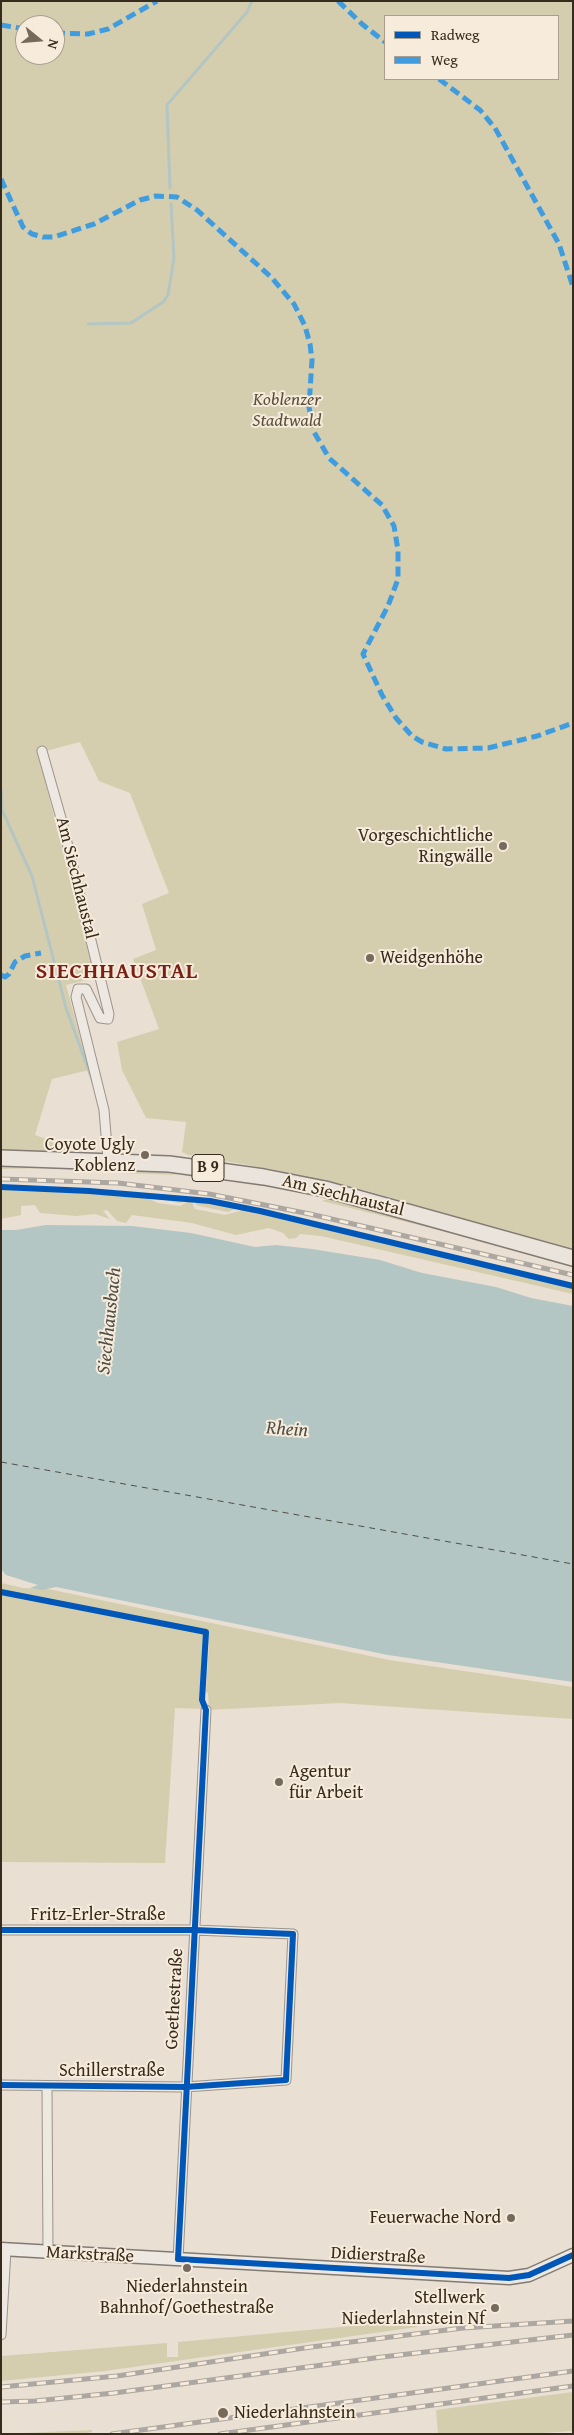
<!DOCTYPE html>
<html>
<head>
<meta charset="utf-8">
<style>
  body { margin:0 }
  #map { position:relative; width:574px; height:2435px; overflow:hidden; background:#e9dfd2; font-family:"Gentium Book Plus",serif }
  canvas { display:block }
  .frame { position:absolute; inset:0; border:2px solid #372b1d; pointer-events:none }
  .legend { position:absolute; left:384px; top:15px; width:175px; height:65px; box-sizing:border-box; background:#f7ebdc; border:1px solid #aa9e90; margin:0; padding:6px 9px; list-style:none; font-size:15px; color:#372b1d }
  .legend li { display:flex; align-items:center; gap:10px; height:25px }
  .legend b { width:25px; border:1px solid #aa9e90 }
  .north { position:absolute; left:15px; top:15px; width:50px; height:50px; box-sizing:border-box; background:#f7ebdc; border:1px solid #aa9e90; border-radius:50%; rotate:107deg; font-size:14px; font-weight:700; line-height:20px; text-align:center; color:#372b1d }
  .north::after { content:''; display:block; margin:auto; width:18px; height:22px; background:#756a5c; clip-path:polygon(50% 0,100% 100%,50% 72%,0 100%) }
</style>
</head>
<body>
<div id="map">
<canvas width="574" height="2435"></canvas>
<div class="frame"></div>
<ul class="legend">
<li><b style="height:6px;background:#0057b8"></b>Radweg</li>
<li><b style="height:6px;background:#3e9cdf"></b>Weg</li>
</ul>
<div class="north">N</div>
</div>
<script>
const context = document.querySelector('canvas').getContext('2d');
context.lineJoin = 'round';
function fillPath(path, color) { context.fillStyle = color; context.fill(path, 'evenodd'); }
const toPath = rows => new Path2D(rows.map(r => 'M' + r).join(''));
function strokePath(path, color, width, dash) { context.strokeStyle = color; context.lineWidth = width; context.lineCap = dash ? 'butt' : 'round'; context.setLineDash(dash || []); context.stroke(path); }
function label(font, color, halo, rows, align = 'center') {
  context.font = font + ' "Gentium Book Plus",serif'; context.lineWidth = 4; context.setLineDash([]); context.textBaseline = 'middle'; context.strokeStyle = halo; context.fillStyle = color; for (const [text, x, y, turn = 0] of rows) {
    context.save(); context.translate(x, y); context.rotate((+turn || 0) * Math.PI / 180); context.textAlign = isNaN(turn) ? turn : align; if (halo) context.strokeText(text, 0, 0); context.fillText(text, 0, 0); context.restore();
  }
}
fillPath(toPath([
  [1,1,573,1,573,1250,364,1190,266,1168,188,1155,182,1152,186,1122,146,1118,122,1070,117,1042,159,1029,133,959,156,950,142,904,169,893,130,793,99,781,80,742,38,753,95,978,66,985,89,1070,52,1079,35,1135,68,1147,67,1151,1,1151],
  [385,16,558,16,558,79,385,79],
  [25,25,55,25,55,55,25,55],
  [1,1163,107,1166,105,1172,44,1168,1,1169],
  [110,1165,151,1170,177,1175,122,1173,122,1170,110,1170],
  [1,1189,144,1197,158,1203,180,1206,189,1201,192,1202,195,1209,225,1215,243,1210,573,1288,573,1294,321,1236,300,1234,296,1238,289,1239,283,1233,269,1228,236,1235,192,1223,132,1215,126,1223,117,1221,107,1210,103,1211,110,1219,95,1214,76,1216,40,1213,35,1205,21,1206,21,1215,1,1219],
  [334,1196,544,1256,322,1201],
  [147,1197,182,1200,186,1201,180,1203],
  [196,1202,212,1204,237,1208,228,1212,199,1206,196,1205],
  [1,1583,23,1588,48,1589,389,1660,573,1687,573,1719,339,1703,209,1710,208,1693,206,1692,209,1643,203,1642,199,1701,203,1709,175,1708,165,1863,1,1862],
  [384,2323,417,2325,417,2327,105,2371,1,2381,1,2356,167,2343,167,2357,178,2357,178,2342],
  [573,2392,573,2431,525,2434,438,2434,436,2410],
  [92,2430,92,2432,81,2434,1,2434]
]), '#d4ceae');
fillPath(toPath([
  [46,1225,132,1226,191,1233,255,1247,276,1245,312,1249,380,1260,422,1273,496,1287,531,1298,573,1306,573,1682,388,1655,56,1587,42,1590,30,1588,38,1585,6,1575,1,1569,1,1230,16,1230]
]), '#b3c6c3');
strokePath(toPath([
  [170,188,167,105,247,12,252,1],
  [88,324,131,323,163,302,168,295,174,258,171,204],
  [1,788,2,810,32,876,66,1008,93,1082]
]), '#b3c6c3', 3);
strokePath(toPath([
  [1,1462,573,1564]
]), '#504f45', 1, [6, 5]);
const street = toPath([
  [42,751,61,818,109,1014,108,1019,100,1018,86,989,78,989,76,997,104,1110,108,1160],
  [1,1930,194,1930,293,1934,286,2080,185,2087,1,2085],
  [47,2086,48,2253],
  [178,2259,206,1710],
  [1,2335,6,2250]
]);
const secondary = toPath([
  [1,2249,509,2278,529,2275,573,2255]
]);
const primary = toPath([
  [1,1158,169,1164,264,1177,325,1189,573,1258]
]);
strokePath(street, '#9b948c', 11);
strokePath(secondary, '#837b73', 15);
strokePath(primary, '#837b73', 18);
strokePath(street, '#ede8e2', 9);
strokePath(secondary, '#ede8e2', 12);
strokePath(primary, '#eae4dd', 15);
const rail = toPath([
  [1,1179,118,1183,209,1194,310,1214,573,1275],
  [1,2387,117,2376,311,2347,463,2328,573,2321],
  [1,2402,35,2401,114,2393,382,2357,573,2335],
  [112,2434,573,2371],
  [220,2434,573,2386]
]);
strokePath(rail, '#ada7a1', 5);
strokePath(rail, '#f7ebdc', 3, [9]);
strokePath(toPath([
  [338,1,362,24,385,42],
  [1,25,25,29],
  [55,33,88,34,108,29,157,1],
  [439,79,480,110,495,128,559,244,573,287],
  [1,179,23,227,32,234,43,237,54,237,94,224,140,200,156,196,177,197,197,210,271,277,294,304,305,326,310,344,312,360,309,407,314,432,329,458,382,505,394,526,398,550,398,579,388,606,363,654,382,695,396,718,412,736,422,742,446,749,488,748,537,736,573,723],
  [1,975,5,977,9,974,15,962,25,956,41,953]
]), '#3e9cdf', 5, [10, 5]);
strokePath(toPath([
  [1,1187,89,1191,210,1201,260,1211,573,1286],
  [1,1592,206,1632,202,1700,206,1710,178,2259,509,2278,529,2275,573,2255],
  [1,1930,194,1930,293,1934,286,2080,185,2087,1,2085]
]), '#0057b8', 6);
for (const [x, y, r, color] of [
  [503,846,5,"#756a5c"],
  [370,958,5,"#756a5c"],
  [145,1155,5,"#756a5c"],
  [279,1782,5,"#756a5c"],
  [511,2218,5,"#756a5c"],
  [187,2268,5,"#756a5c"],
  [495,2308,5,"#756a5c"],
  [223,2413,6,"#756a5c"]
]) { const dot = new Path2D(); dot.arc(x, y, r, 0, 2 * Math.PI); context.fillStyle = color; context.fill(dot); strokePath(dot, '#f7ebdc', 2); }
for (const [x, y, w] of [
  [208,1168,32]
]) { const box = new Path2D(); box.roundRect(x - w / 2, y - 13.5, w, 27, 4); context.fillStyle = '#f7ebdc'; context.fill(box); strokePath(box, '#372b1d', 1); }
label('bold 16px', '#372b1d', null, [
  ["B 9",208,1168]
]);
label('italic 18px', '#5a503a', '#f7ebdc', [
  ["Koblenzer",287,400],
  ["Stadtwald",287,421]
]);
label('18px', '#372b1d', '#f7ebdc', [
  ["Vorgeschichtliche",493,836],
  ["Ringwälle",493,857],
  ["Weidgenhöhe",380,958,"left"],
  ["Coyote Ugly",135,1145],
  ["Koblenz",135,1166],
  ["Agentur",289,1772,"left"],
  ["für Arbeit",289,1793,"left"],
  ["Feuerwache Nord",501,2218],
  ["Niederlahnstein",187,2287,"center"],
  ["Bahnhof/Goethestraße",187,2308,"center"],
  ["Stellwerk",485,2298],
  ["Niederlahnstein Nf",485,2319],
  ["Niederlahnstein",234,2413,"left"]
], 'right');
label('18px', '#372b1d', '#f7ebdc', [
  ["Am Siechhaustal",76,878,76],
  ["Am Siechhaustal",343,1196,14],
  ["Fritz-Erler-Straße",98,1915],
  ["Goethestraße",175,1999,-87],
  ["Schillerstraße",112,2071],
  ["Markstraße",90,2255,3],
  ["Didierstraße",378,2256,3]
]);
label('italic 19px', '#504f45', '#f7ebdc', [
  ["Siechhausbach",110,1321,-84],
  ["Rhein",287,1430,4]
]);
context.letterSpacing = '1px';
label('bold 22px', '#7a1f14', '#f7ebdc', [
  ["SIECHHAUSTAL",117,972]
]);
context.letterSpacing = '0px';
</script>
</body>
</html>
